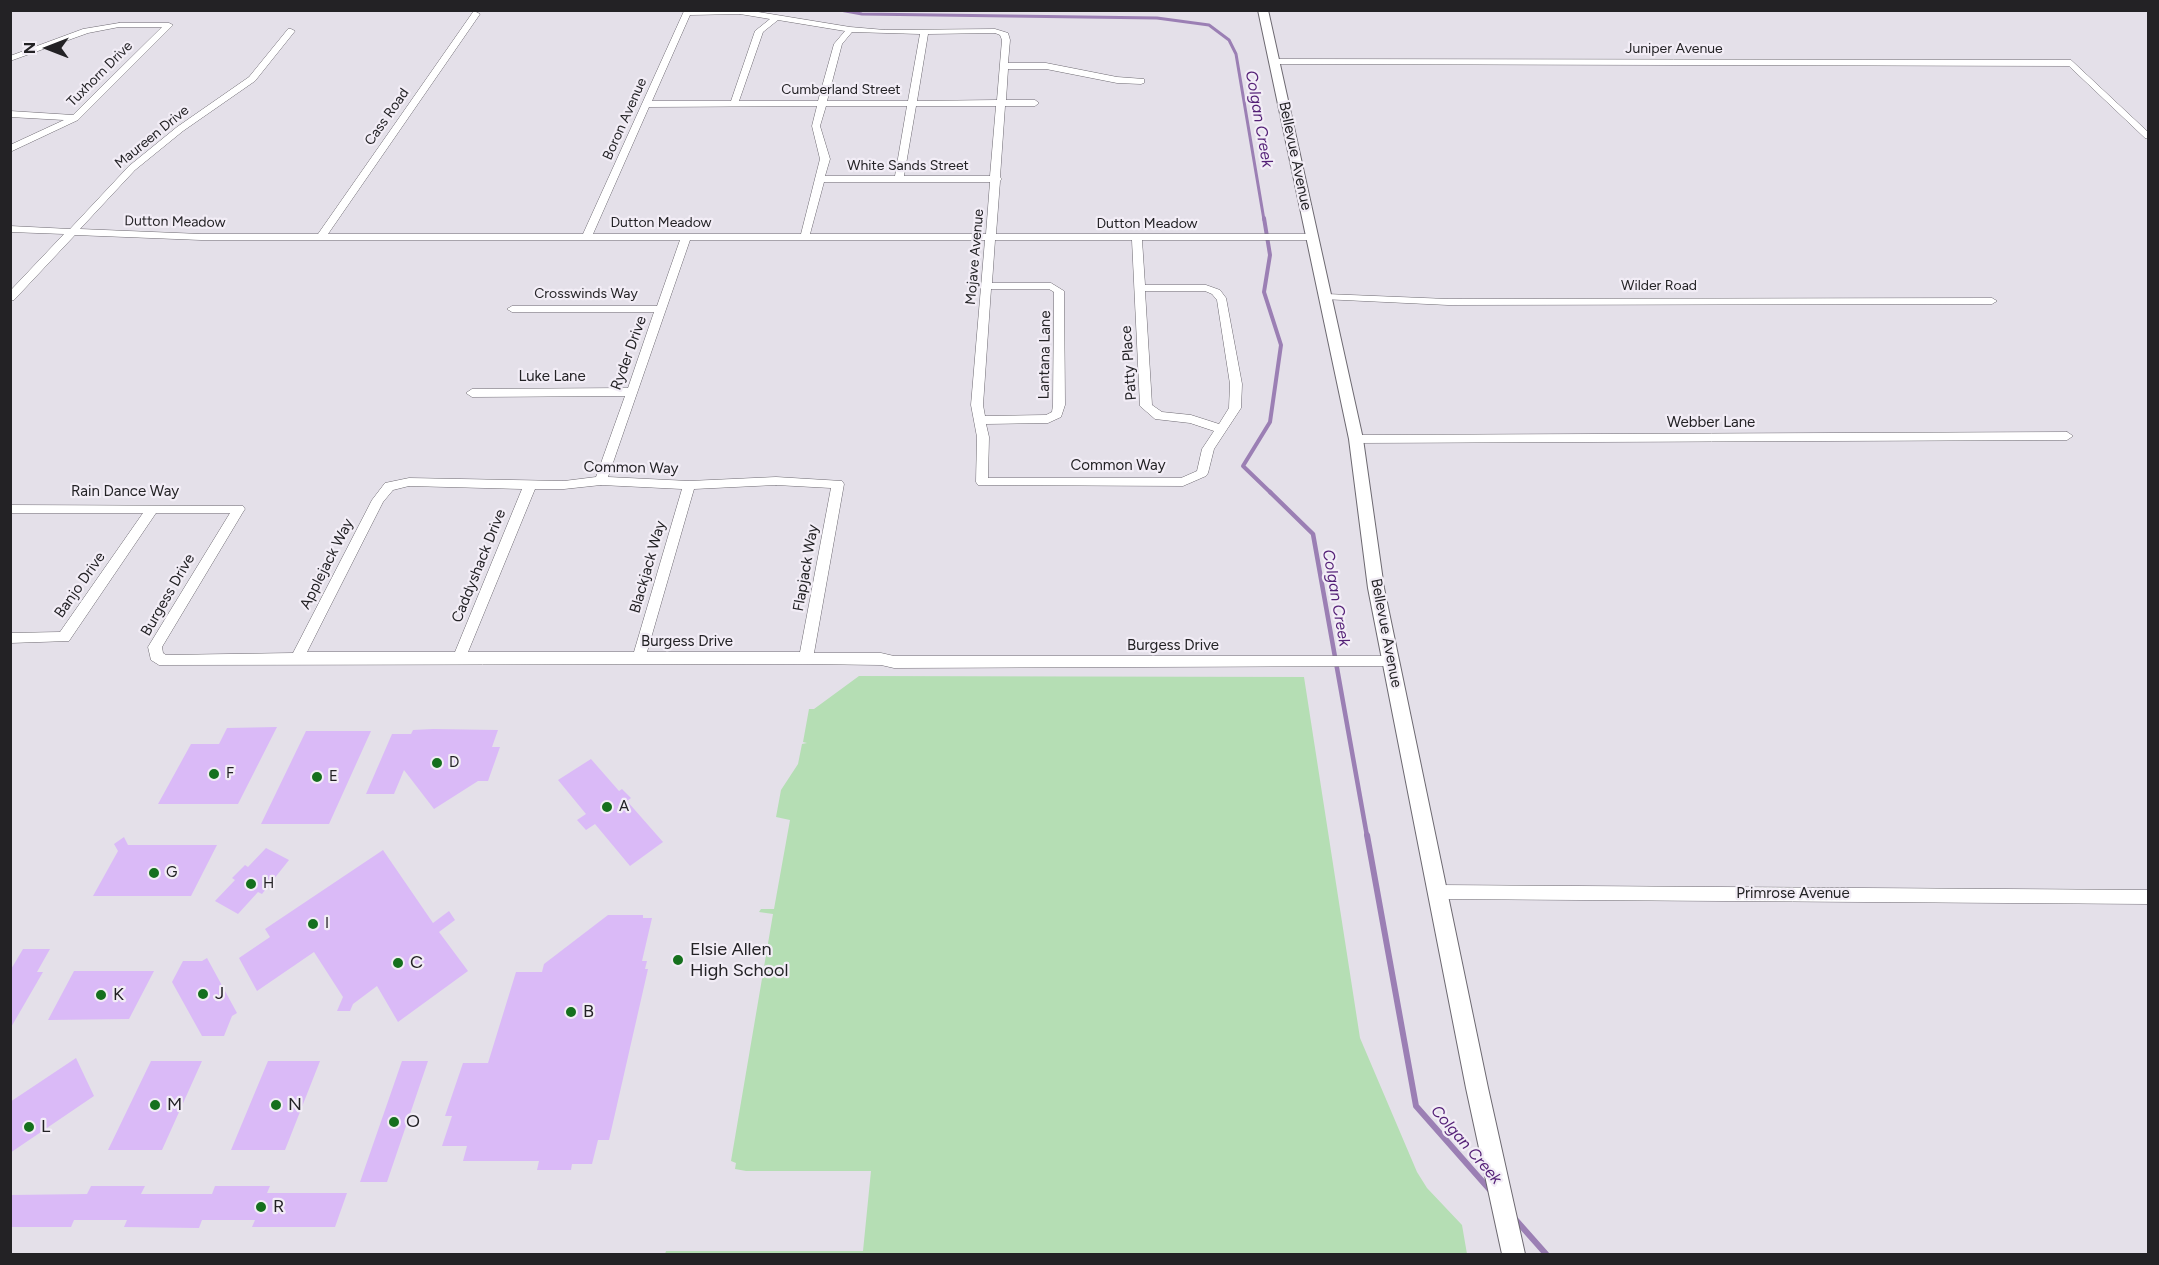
<!DOCTYPE html>
<html>
<head>
<meta charset="utf-8">
<style>
  body { margin:0 }
  #map { position:relative; width:2159px; height:1265px; overflow:hidden; background:#e4e0e9; font-family:Figtree,sans-serif }
  canvas { display:block }
  .frame { position:absolute; inset:0; border:12px solid #232225; pointer-events:none }
  .north { position:absolute; left:18px; top:18px; width:60px; height:60px; -webkit-text-stroke:4px #f2edf6; paint-order:stroke; rotate:270deg; font-size:16px; font-weight:700; line-height:24px; text-align:center; color:#232225 }
  .north::after { content:''; display:block; margin:auto; width:21px; height:27px; background:#232225; clip-path:polygon(50% 0,100% 100%,50% 72%,0 100%) }
</style>
</head>
<body>
<div id="map">
<canvas width="2159" height="1265"></canvas>
<div class="frame"></div>
<div class="north">N</div>
</div>
<script>
const context = document.querySelector('canvas').getContext('2d');
context.lineJoin = 'round';
function fillPath(path, color) { context.fillStyle = color; context.fill(path, 'evenodd'); }
const toPath = rows => new Path2D(rows.map(r => 'M' + r).join(''));
function strokePath(path, color, width, dash) { context.strokeStyle = color; context.lineWidth = width; context.lineCap = dash ? 'butt' : 'round'; context.setLineDash(dash || []); context.stroke(path); }
function label(font, color, halo, rows, align = 'center') {
  context.font = font + ' Figtree,sans-serif'; context.lineWidth = 4.5; context.setLineDash([]); context.textBaseline = 'middle'; context.strokeStyle = halo; context.fillStyle = color; for (const [text, x, y, turn = 0] of rows) {
    context.save(); context.translate(x, y); context.rotate((+turn || 0) * Math.PI / 180); context.textAlign = isNaN(turn) ? turn : align; if (halo) context.strokeText(text, 0, 0); context.fillText(text, 0, 0); context.restore();
  }
}
fillPath(toPath([
  [859,676,1304,677,1360,1038,1417,1172,1427,1188,1462,1225,1467,1254,665,1254,666,1251,863,1251,871,1171,746,1171,735,1169,736,1163,731,1161,773,914,759,912,761,909,774,909,790,820,776,817,781,790,798,764,802,744,807,743,803,742,809,709,814,709]
]), '#b5deb4');
strokePath(toPath([
  [840,10,862,14,1157,18,1209,25,1229,40,1236,54,1264,220]
]), '#9b7fb4', 3);
strokePath(toPath([
  [1264,218,1270,255,1264,292,1281,345,1270,422,1243,466,1271,493]
]), '#9b7fb4', 4);
strokePath(toPath([
  [1270,492,1313,534,1367,836]
]), '#9b7fb4', 4.5);
strokePath(toPath([
  [1367,835,1416,1106,1490,1190],
  [1515,1219,1546,1254]
]), '#9b7fb4', 6);
fillPath(toPath([
  [277,727,238,804,158,804,191,744,219,744,227,728],
  [433,729,498,730,492,747,500,747,488,781,478,781,434,809,404,770,394,794,366,794,392,734,411,734,413,730],
  [306,731,371,731,329,824,261,824],
  [591,759,619,791,622,789,631,798,627,801,663,842,630,866,595,824,586,830,577,820,586,814,558,780],
  [124,837,128,845,217,845,191,896,93,896,118,851,114,844],
  [266,848,289,860,262,894,258,892,238,914,215,901,235,880,232,878,245,865,248,867],
  [383,850,433,923,449,911,455,920,439,932,468,971,398,1022,377,986,353,1004,350,1011,337,1011,343,997,314,952,257,991,239,958,270,937,265,929],
  [608,915,643,915,643,918,652,918,642,961,647,961,645,969,648,969,609,1140,598,1140,592,1164,572,1164,571,1170,537,1170,539,1161,463,1161,467,1146,442,1146,452,1116,445,1116,463,1063,488,1063,516,972,542,972,544,964],
  [23,949,50,949,37,972,43,972,10,1029,10,971],
  [207,958,237,1013,232,1016,224,1036,202,1036,172,982,183,961,202,961],
  [74,971,154,971,129,1019,48,1020],
  [76,1058,94,1096,10,1153,10,1102],
  [151,1061,202,1061,162,1150,108,1150],
  [268,1061,320,1061,285,1150,231,1150],
  [402,1061,428,1061,387,1182,360,1182],
  [91,1186,145,1186,141,1194,212,1194,215,1186,270,1186,267,1193,347,1193,335,1227,252,1227,255,1220,202,1220,199,1228,124,1227,127,1220,74,1220,71,1227,10,1227,10,1195,87,1194]
]), '#dabaf7');
const minor = toPath([
  [746,10,850,27,885,30,995,29,1008,33,1010,40,1008,63,1046,63,1117,77,1144,79,1144,83,1141,84,1117,83,1046,69,1008,69,1006,100,1035,100,1039,103,1035,106,1005,106,1000,177,1002,179,1000,181,996,234,1312,234,1317,237,1312,240,1142,240,1145,285,1206,285,1220,290,1226,298,1242,384,1241,408,1214,449,1208,473,1206,476,1183,486,978,485,976,482,977,437,971,405,985,240,690,240,608,477,689,481,776,477,842,481,844,484,814,653,881,653,894,656,1391,656,1396,658,1398,662,1396,666,894,668,881,665,806,664,159,665,151,660,148,647,230,513,156,513,69,641,10,643,10,633,60,632,143,513,10,513,10,505,243,506,245,509,243,512,162,647,163,653,166,655,293,653,372,500,385,483,409,478,564,481,596,477,625,396,472,397,466,393,472,389,628,388,654,312,512,312,507,309,512,306,657,306,680,240,201,240,75,235,14,300,10,301,10,291,64,234,10,232,10,226,70,229,129,166,177,127,249,77,288,29,291,29,295,31,255,81,183,131,135,170,80,229,201,234,318,234,473,12,476,12,480,14,328,234,583,234,684,11,746,10],
  [740,14,770,19,755,31,731,101,652,101,690,15,740,14],
  [778,20,845,31,834,44,818,101,739,101,763,32,778,20],
  [852,32,920,34,908,101,827,101,842,44,852,32],
  [995,33,1000,35,1002,40,997,100,917,101,928,34,995,33],
  [817,106,812,126,820,159,801,234,593,234,649,107,817,106],
  [826,106,907,106,895,176,825,176,830,159,820,126,826,106],
  [916,106,996,106,990,176,904,176,916,106],
  [824,182,990,182,986,234,810,234,824,182],
  [995,240,1132,240,1140,406,1155,419,1190,423,1214,431,1202,449,1197,471,1181,478,988,478,989,437,986,424,1048,423,1061,417,1065,405,1064,291,1051,283,992,283,995,240],
  [991,289,1049,289,1054,292,1053,405,1052,412,1046,415,985,416,983,405,991,289],
  [1145,291,1205,291,1212,294,1217,300,1230,384,1229,408,1219,424,1191,415,1162,412,1152,405,1145,291],
  [601,485,682,489,634,652,468,652,535,489,564,489,601,485],
  [776,485,831,488,800,652,647,652,694,489,776,485],
  [409,486,522,489,455,652,307,652,383,502,393,490,409,486],
  [119,23,169,23,173,25,78,120,10,152,10,145,64,120,10,117,10,111,73,115,162,27,119,27,88,33,10,61,10,56,83,29,119,23],
  [1276,59,2071,60,2148,132,2148,139,2145,138,2069,66,1273,64,1273,60,1276,59],
  [1326,294,1448,299,1992,298,1997,301,1992,304,1448,305,1322,299,1321,297,1326,294],
  [2067,432,2073,436,2067,440,1356,443,1350,439,1356,435,2067,432],
  [1437,885,2148,890,2148,904,1437,899,1431,897,1429,892,1431,887,1437,885]
]);
const tertiary = toPath([
  [1258,10,1268,10,1363,439,1384,588,1488,1088,1525,1254,1502,1254,1466,1088,1368,588,1349,439,1258,10]
]);
strokePath(minor, '#6d6971', 1);
strokePath(tertiary, '#6d6971', 2);
fillPath(minor, '#fff');
fillPath(tertiary, '#fff');
for (const [x, y, r, color] of [
  [437,763,6,"#15701d"],
  [214,774,6,"#15701d"],
  [317,777,6,"#15701d"],
  [607,807,6,"#15701d"],
  [154,873,6,"#15701d"],
  [251,884,6,"#15701d"],
  [313,924,6,"#15701d"],
  [678,960,6,"#15701d"],
  [398,963,6,"#15701d"],
  [203,994,6,"#15701d"],
  [101,995,6,"#15701d"],
  [571,1012,6,"#15701d"],
  [155,1105,6,"#15701d"],
  [276,1105,6,"#15701d"],
  [394,1122,6,"#15701d"],
  [29,1127,6,"#15701d"],
  [261,1207,6,"#15701d"]
]) { const dot = new Path2D(); dot.arc(x, y, r, 0, 2 * Math.PI); context.fillStyle = color; context.fill(dot); strokePath(dot, '#f2edf6', 2); }
label('14px', '#232225', '#f2edf6', [
  ["Juniper Avenue",1674,49],
  ["Tuxhorn Drive",100,74,-45],
  ["Cumberland Street",841,90],
  ["Cass Road",387,117,-55],
  ["Boron Avenue",625,119,-66],
  ["Maureen Drive",152,137,-39],
  ["White Sands Street",908,166],
  ["Dutton Meadow",175,222,1],
  ["Dutton Meadow",661,223],
  ["Dutton Meadow",1147,224],
  ["Mojave Avenue",975,257,-85],
  ["Wilder Road",1659,286],
  ["Crosswinds Way",586,294]
]);
label('15px', '#232225', '#f2edf6', [
  ["Bellevue Avenue",1295,156,78],
  ["Ryder Drive",629,353,-70],
  ["Lantana Lane",1045,355,-89],
  ["Patty Place",1129,363,-94],
  ["Luke Lane",552,377],
  ["Webber Lane",1711,423],
  ["Common Way",1118,466],
  ["Common Way",631,468,1],
  ["Rain Dance Way",125,492],
  ["Applejack Way",327,564,-63],
  ["Caddyshack Drive",479,566,-68],
  ["Blackjack Way",648,567,-74],
  ["Flapjack Way",806,568,-80],
  ["Banjo Drive",80,585,-55],
  ["Burgess Drive",168,595,-60],
  ["Bellevue Avenue",1386,633,79],
  ["Burgess Drive",687,642],
  ["Burgess Drive",1173,646],
  ["Primrose Avenue",1793,894]
]);
label('15px', '#232225', '#f2edf6', [
  ["D",449,763],
  ["F",226,774],
  ["E",329,777],
  ["A",619,807],
  ["G",166,873],
  ["H",263,884],
  ["I",325,924]
], 'left');
label('italic 16px', '#531f76', '#f2edf6', [
  ["Colgan Creek",1259,119,80],
  ["Colgan Creek",1336,598,80],
  ["Colgan Creek",1466,1145,49]
]);
label('18px', '#232225', '#f2edf6', [
  ["Elsie Allen",690,950],
  ["High School",690,971],
  ["C",410,963],
  ["J",215,994],
  ["K",113,995],
  ["B",583,1012],
  ["M",167,1105],
  ["N",288,1105],
  ["O",406,1122],
  ["L",41,1127],
  ["R",273,1207]
], 'left');
</script>
</body>
</html>
